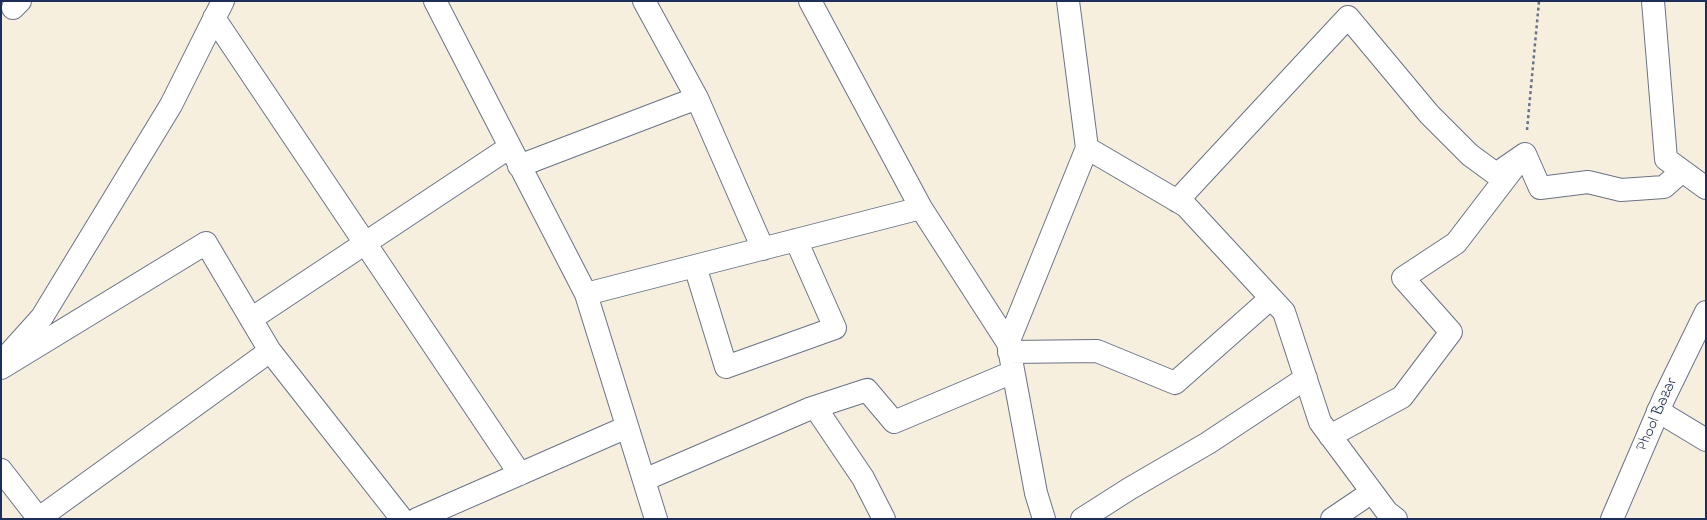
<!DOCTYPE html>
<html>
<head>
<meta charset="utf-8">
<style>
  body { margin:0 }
  #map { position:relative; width:1707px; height:520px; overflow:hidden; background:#f6efdd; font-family:"Indie Flower",sans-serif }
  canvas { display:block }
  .frame { position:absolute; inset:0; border:2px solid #1b2f5e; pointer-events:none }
</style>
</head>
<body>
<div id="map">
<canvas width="1707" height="520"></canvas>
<div class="frame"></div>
</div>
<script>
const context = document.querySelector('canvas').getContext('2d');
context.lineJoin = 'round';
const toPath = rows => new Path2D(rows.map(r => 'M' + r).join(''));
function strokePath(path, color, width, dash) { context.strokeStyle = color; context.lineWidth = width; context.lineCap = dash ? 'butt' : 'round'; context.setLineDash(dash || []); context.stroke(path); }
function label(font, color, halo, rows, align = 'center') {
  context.font = font + ' "Indie Flower",sans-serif'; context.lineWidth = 4; context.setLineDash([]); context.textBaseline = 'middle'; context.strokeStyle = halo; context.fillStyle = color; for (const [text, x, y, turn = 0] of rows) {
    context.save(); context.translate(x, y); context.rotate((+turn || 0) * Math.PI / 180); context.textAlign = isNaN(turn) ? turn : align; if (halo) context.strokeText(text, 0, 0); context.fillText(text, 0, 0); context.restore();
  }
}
const street = toPath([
  [435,1,586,294,656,519],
  [810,1,921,208,1008,343],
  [1653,1,1666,159,1706,188],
  [13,8,20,1],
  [214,18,520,474],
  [697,98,763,249],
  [1087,148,1186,206,1284,312,1320,422,1387,512,1396,519],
  [519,166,697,98,644,1],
  [1177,201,1348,17,1429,114,1470,155,1496,174,1525,154,1540,188,1588,182,1621,190,1664,187,1682,171],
  [695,266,726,367,835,328,796,240],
  [586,294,921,208],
  [251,319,510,147],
  [270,351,402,519],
  [1009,352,1097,351,1175,383,1271,298],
  [7,356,42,317,171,105,223,1],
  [1,368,206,243,270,351,38,519],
  [815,407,863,478,884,519],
  [1658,411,1706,440],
  [1330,436,1402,397,1451,332,1403,278,1456,243,1515,166],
  [1,470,39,519],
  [644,480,809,409,867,390,894,422,1013,372],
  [417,519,627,427],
  [1044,519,1036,493,1008,343,1087,148,1068,1],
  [1082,519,1129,489,1208,443,1306,378],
  [1332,519,1372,492]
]);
const secondary = toPath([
  [1612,519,1664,398,1706,312]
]);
strokePath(street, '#68728a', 24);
strokePath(secondary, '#68728a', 24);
strokePath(toPath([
  [1527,130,1539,1]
]), '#68728a', 2.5, [3, 3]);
strokePath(street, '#fff', 22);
strokePath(secondary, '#fff', 22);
label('16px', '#1b2f5e', '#fdfcf7', [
  ["Phool Bazar",1658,415,-66]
]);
</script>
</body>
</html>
